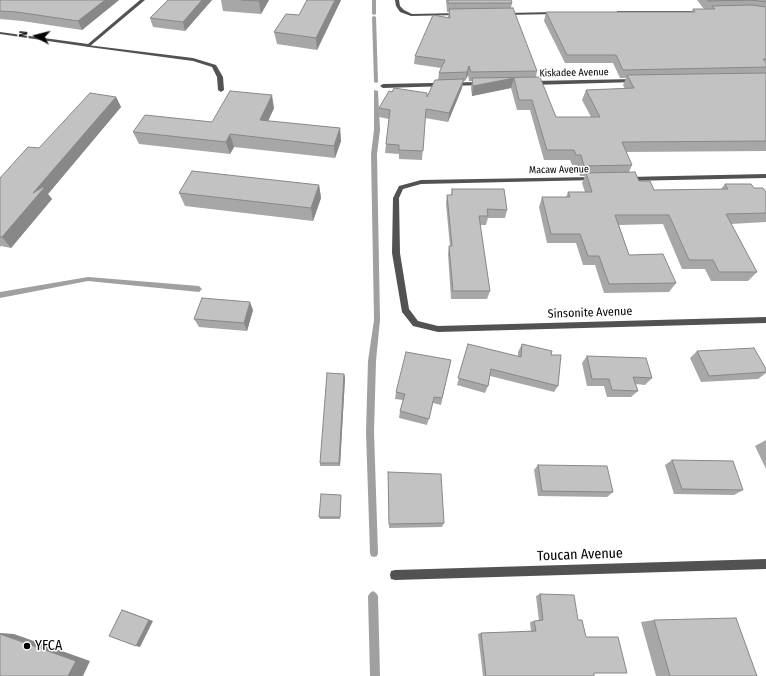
<!DOCTYPE html>
<html>
<head>
<meta charset="utf-8">
<style>
  body { margin:0 }
  #map { position:relative; width:766px; height:676px; overflow:hidden; background:#fff; font-family:"Fira Sans Condensed",sans-serif }
  canvas { display:block }
  .north { position:absolute; left:16px; top:16px; width:40px; height:40px; -webkit-text-stroke:3px #fff; paint-order:stroke; rotate:277deg; font-size:11px; font-weight:700; line-height:16px; text-align:center; color:#000 }
  .north::after { content:''; display:block; margin:auto; width:14px; height:18px; background:#000; clip-path:polygon(50% 0,100% 100%,50% 72%,0 100%) }
</style>
</head>
<body>
<div id="map">
<canvas width="766" height="676"></canvas>
<div class="north">N</div>
</div>
<script>
const context = document.querySelector('canvas').getContext('2d');
context.lineJoin = 'round';
const toPath = rows => new Path2D(rows.map(r => 'M' + r).join(''));
function fillPath(path, color) { context.fillStyle = color; context.fill(path, 'evenodd'); }
function strokePath(path, color, width, dash) { context.strokeStyle = color; context.lineWidth = width; context.lineCap = dash ? 'butt' : 'round'; context.setLineDash(dash || []); context.stroke(path); }
function label(font, color, halo, rows, align = 'center') {
  context.font = font + ' "Fira Sans Condensed",sans-serif'; context.lineWidth = 3; context.setLineDash([]); context.textBaseline = 'middle'; context.strokeStyle = halo; context.fillStyle = color; for (const [text, x, y, turn = 0] of rows) {
    context.save(); context.translate(x, y); context.rotate((+turn || 0) * Math.PI / 180); context.textAlign = isNaN(turn) ? turn : align; if (halo) context.strokeText(text, 0, 0); context.fillText(text, 0, 0); context.restore();
  }
}
fillPath(toPath([
  [372,0,376,0,376,14,374,15,372,14,372,0],
  [374,16,376,17,378,82,376,83,374,82,372,17,374,16],
  [374,90,378,91,380,130,377,154,380,320,376,361,374,432,378,553,377,556,374,557,371,556,370,553,366,432,368,361,374,320,371,154,374,130,374,90],
  [88,277,199,286,202,289,199,292,88,281,0,298,0,292,88,277],
  [373,591,376,593,378,596,380,676,370,676,368,596,370,593,373,591]
]), '#a0a0a0');
fillPath(toPath([
  [87,45,193,58,216,65,223,77,224,90,221,92,218,90,217,77,212,67,193,61,89,47,87,47,87,45]
]), '#525252');
fillPath(toPath([
  [140,0,145,0,89,47,0,34,0,32,88,44,140,0],
  [395,0,399,0,400,6,404,10,412,14,459,13,461,14,459,15,411,16,400,12,396,6,395,0],
  [617,11,701,11,703,12,701,13,617,13,617,11],
  [555,12,557,12,557,14,505,15,503,14,505,13,555,12],
  [634,79,636,80,636,82,532,85,529,83,532,81,634,79],
  [480,82,483,84,482,85,383,88,380,86,383,84,480,82],
  [766,174,766,178,627,181,624,179,627,177,766,174],
  [593,177,596,179,595,180,421,184,403,189,399,198,400,253,409,309,418,321,438,326,766,317,766,323,438,332,413,326,402,312,392,253,393,198,399,186,421,180,593,177],
  [766,559,766,569,395,580,391,579,390,575,391,571,395,570,766,559]
]), '#525252');
fillPath(toPath([
  [0,0,119,0,82,30,22,21,0,19],
  [212,0,185,31,153,27,150,18],
  [221,0,269,0,261,14,223,11],
  [341,0,317,50,277,44,274,32,299,15],
  [446,0,511,0,512,3,511,8,537,71,536,77,556,117,591,117,582,100,586,90,625,89,623,85,626,78,620,78,613,63,565,63,544,21,546,12,691,12,693,9,704,9,697,0,766,0,766,151,626,152,632,165,629,172,639,181,654,190,721,189,725,184,754,188,766,192,766,222,731,224,757,272,748,281,711,281,705,269,682,269,663,224,619,225,629,255,676,283,669,292,604,293,595,265,583,265,576,243,547,243,539,207,542,197,566,197,568,192,585,192,582,183,585,176,580,176,577,165,572,165,570,160,544,160,530,110,517,110,511,88,472,96,471,88,472,81,469,81,468,75,465,81,463,81,462,88,448,122,425,118,422,160,399,159,399,154,385,153,386,144,389,119,379,117,379,108,427,97,438,80,439,73,441,68,414,64,415,56,448,17,449,12,447,12],
  [116,97,121,107,48,194,52,199,11,248,1,246,0,247,0,178,39,148],
  [274,108,268,121,340,128,341,141,335,158,234,147,230,154,139,144,133,132,212,122],
  [319,185,321,198,313,221,185,206,179,193],
  [452,189,507,210,505,218,488,218,486,225,480,225,490,291,487,299,451,299,448,254,449,246,450,246,446,204,447,195,451,195],
  [253,310,247,331,199,327,194,319],
  [468,344,518,357,518,352,522,344,551,355,558,386,554,392,490,376,488,386,485,393,457,385],
  [697,351,766,369,766,373,758,379,701,382,690,358],
  [587,356,652,378,645,385,636,384,638,391,631,397,607,397,604,386,587,386,582,363],
  [451,360,441,405,433,403,427,425,399,418,400,411,403,400,395,399,396,392],
  [344,374,345,378,340,466,320,466,320,463],
  [766,440,766,469,755,446],
  [672,460,743,490,734,495,674,494,665,465],
  [538,465,613,492,607,497,538,496,534,470],
  [388,472,444,523,442,527,389,528],
  [341,495,341,497,340,519,320,519,319,517],
  [540,594,578,620,594,676,483,676,478,634,481,633,531,631,530,622,534,621,539,621,536,596],
  [654,620,757,676,656,676,641,622]
]), '#a7a7a7');
fillPath(toPath([
  [105,0,119,0,82,30,78,21],
  [202,0,212,0,185,31,183,22],
  [259,0,269,0,261,14,259,1],
  [335,0,341,0,317,50,316,38],
  [469,66,468,75,465,81,467,72],
  [514,78,511,88,472,96,473,86],
  [464,79,462,88,448,122,449,113],
  [272,95,274,108,263,132,260,120],
  [116,97,121,107,48,194,52,199,11,248,2,237,33,193],
  [340,128,341,141,335,158,334,146],
  [230,134,234,147,230,154,226,142],
  [319,185,321,198,313,221,311,208],
  [250,302,253,310,247,331,244,323],
  [344,374,345,378,340,466,339,463],
  [122,610,126,611,153,621,140,647,136,646],
  [0,633,14,634,90,661,83,676,68,676,0,634]
]), '#888');
const building = toPath([
  [0,0,105,0,78,21,17,12,0,11,0,0],
  [168,0,202,0,183,22,150,18,168,0],
  [242,0,259,0,259,1,242,0],
  [307,0,335,0,316,38,274,32,286,14,299,15,307,0],
  [448,0,511,0,512,3,448,3,448,0],
  [708,0,766,0,766,2,751,0,708,1,708,0],
  [751,5,766,7,766,59,763,59,766,63,766,67,623,70,616,55,567,55,546,12,695,12,693,9,715,9,712,6,751,5],
  [513,8,537,71,471,72,469,66,467,72,439,73,445,60,415,56,433,15,450,18,449,9,513,8],
  [766,73,766,141,622,142,632,165,584,166,581,155,576,155,574,150,547,150,532,100,519,100,514,78,473,86,472,78,540,77,556,117,600,117,586,90,634,88,627,75,766,73],
  [464,79,449,113,426,109,423,151,399,150,399,145,386,144,390,110,379,108,389,91,392,92,394,88,427,93,427,97,435,80,464,79],
  [230,91,272,95,260,120,340,128,334,146,230,134,226,142,133,132,145,115,212,122,230,91],
  [90,93,116,97,33,193,43,187,44,188,2,237,0,237,0,178,28,147,39,148,90,93],
  [192,171,319,185,311,208,179,193,192,171],
  [635,172,639,181,650,181,654,190,728,189,725,184,751,184,754,188,763,188,766,192,766,213,726,214,757,272,719,272,713,260,689,260,669,215,615,215,629,255,663,254,676,283,609,284,599,256,588,256,580,234,551,234,542,197,570,197,568,192,592,192,586,173,635,172],
  [452,189,504,189,507,210,487,209,488,216,479,216,490,291,453,291,449,246,452,246,447,195,452,195,452,189],
  [202,298,250,302,244,323,194,319,202,298],
  [468,344,521,357,522,344,552,351,551,355,561,355,558,386,491,369,488,386,458,378,468,344],
  [754,348,766,369,766,372,709,376,697,351,754,348],
  [406,352,451,360,442,398,434,397,429,419,400,411,405,394,396,392,406,352],
  [587,356,646,358,652,378,633,377,638,391,612,390,609,379,592,379,587,356],
  [327,373,344,374,339,463,320,463,327,373],
  [672,460,733,461,743,490,682,489,672,460],
  [538,465,607,466,613,492,542,491,538,465],
  [388,472,441,474,444,523,389,524,388,472],
  [321,494,341,495,340,517,319,517,321,494],
  [540,594,574,595,578,620,582,620,586,637,618,637,627,673,594,673,594,676,486,676,481,633,536,631,534,621,543,620,540,594],
  [122,610,149,620,136,646,109,636,122,610],
  [736,618,757,676,670,676,654,620,736,618],
  [0,634,76,661,68,676,0,676,0,634]
]);
fillPath(building, '#c2c2c2');
strokePath(building, '#888', 1);
for (const [x, y, r, color] of [
  [27,646,4,"#000"]
]) { const dot = new Path2D(); dot.arc(x, y, r, 0, 2 * Math.PI); context.fillStyle = color; context.fill(dot); strokePath(dot, '#fff', 1.5); }
label('10px', '#000', '#fff', [
  ["Kiskadee Avenue",574,73,-1],
  ["Macaw Avenue",559,170,-1]
]);
label('12px', '#000', '#fff', [
  ["Sinsonite Avenue",590,313,-2]
]);
label('14px', '#000', '#fff', [
  ["Toucan Avenue",580,555,-2]
]);
label('14px', '#000', '#fff', [
  ["YFCA",35,646]
], 'left');
</script>
</body>
</html>
